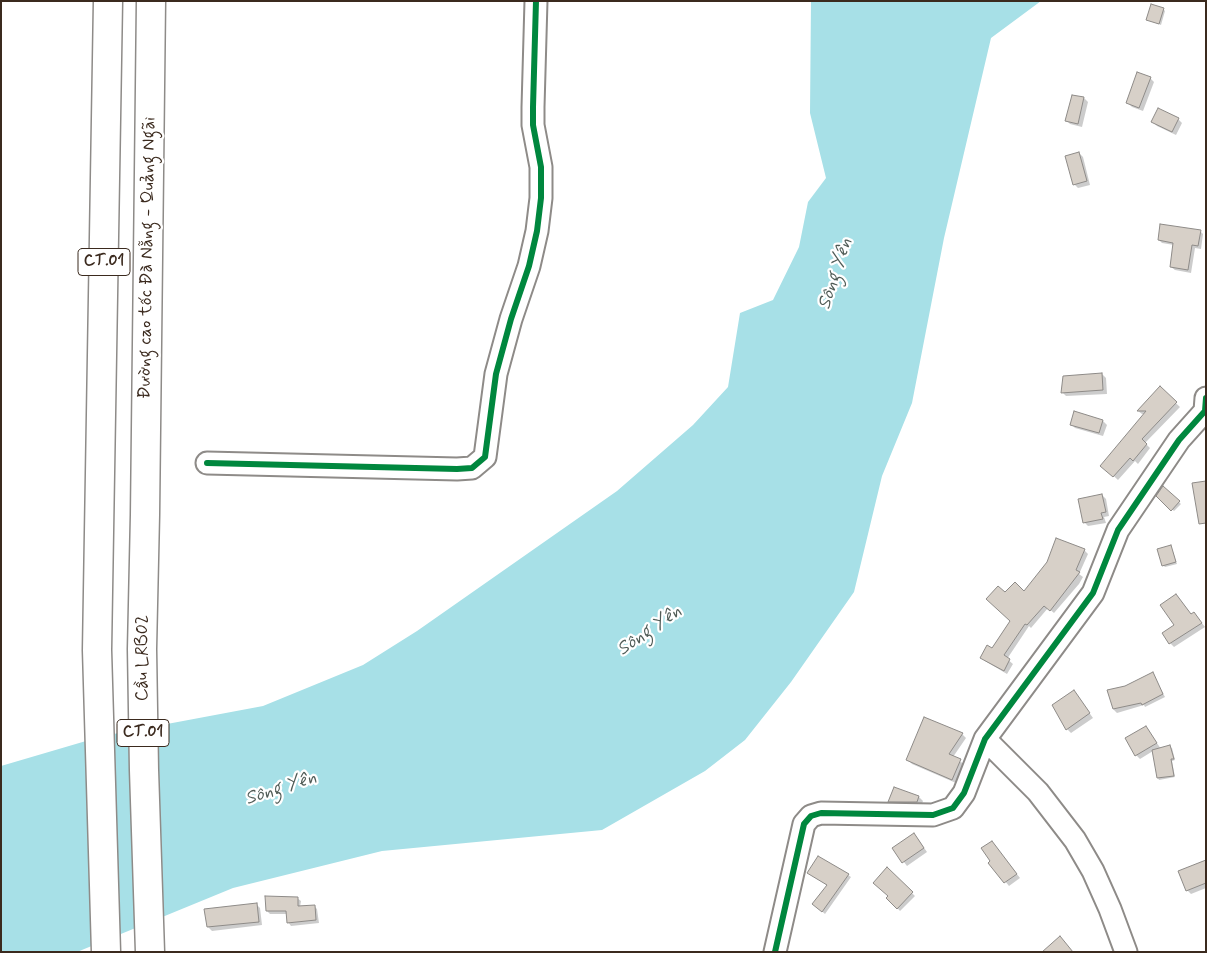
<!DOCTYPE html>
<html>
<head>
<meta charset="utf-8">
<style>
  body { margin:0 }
  #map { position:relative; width:1207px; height:953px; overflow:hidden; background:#fff; font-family:Mynerve,sans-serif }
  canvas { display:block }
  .frame { position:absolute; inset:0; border:2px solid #3b2a1e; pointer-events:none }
</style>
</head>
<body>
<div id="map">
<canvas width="1207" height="953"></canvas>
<div class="frame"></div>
</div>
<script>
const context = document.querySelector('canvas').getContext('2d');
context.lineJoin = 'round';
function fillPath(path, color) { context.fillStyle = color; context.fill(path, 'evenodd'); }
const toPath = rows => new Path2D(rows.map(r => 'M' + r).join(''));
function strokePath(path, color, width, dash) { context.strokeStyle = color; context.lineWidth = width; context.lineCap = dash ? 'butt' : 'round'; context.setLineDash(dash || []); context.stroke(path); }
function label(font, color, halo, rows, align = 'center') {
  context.font = font + ' Mynerve,sans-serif'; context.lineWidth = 4.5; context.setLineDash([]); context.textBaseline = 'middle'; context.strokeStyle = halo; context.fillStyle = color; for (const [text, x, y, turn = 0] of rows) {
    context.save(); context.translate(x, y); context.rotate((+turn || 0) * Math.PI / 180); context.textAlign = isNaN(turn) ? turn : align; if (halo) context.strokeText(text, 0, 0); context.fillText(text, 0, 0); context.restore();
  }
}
fillPath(toPath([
  [811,1,1041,1,991,38,944,238,912,403,882,476,854,592,791,682,745,740,705,771,602,830,382,851,233,888,77,952,1,952,1,766,103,736,263,706,363,665,417,631,617,491,693,425,728,387,740,313,773,300,799,247,808,202,826,178,810,113]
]), '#a7e0e7');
fillPath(toPath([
  [1163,9,1165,11,1161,25,1148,20],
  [1150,78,1154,82,1143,111,1132,107,1128,103],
  [1084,98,1088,102,1082,127,1070,124,1066,120],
  [1178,119,1182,123,1176,135,1157,126,1153,122],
  [1079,153,1083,157,1090,185,1078,188,1074,184],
  [1200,231,1203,234,1201,249,1195,248,1191,273,1175,270,1171,267,1174,245,1162,243,1159,240],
  [1102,374,1106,378,1107,394,1066,396,1062,392],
  [1160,388,1180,407,1145,443,1150,448,1138,464,1135,461,1118,480,1102,465,1145,414,1142,414,1138,411],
  [1103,421,1107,425,1103,436,1075,428,1071,424],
  [1163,488,1181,504,1174,511,1158,496],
  [1102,495,1106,499,1109,516,1104,517,1106,523,1088,526,1084,522],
  [1171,546,1177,564,1165,567,1163,565],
  [1084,550,1088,554,1079,574,1083,577,1079,584,1054,613,1048,608,1031,628,1029,626,1007,659,1013,664,1007,674,985,661,981,657,992,650,1011,621,1005,594,1024,592],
  [1176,595,1191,615,1194,613,1205,627,1174,647,1170,643,1176,625],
  [1152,673,1165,697,1145,707,1144,705,1117,713,1114,710,1109,691,1125,687],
  [1074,691,1093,718,1071,733,1067,729],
  [1146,727,1161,749,1170,747,1172,748,1175,760,1172,761,1175,777,1159,780,1158,778,1153,751,1140,759,1136,755],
  [962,734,966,738,953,757,964,764,956,783,912,764,908,760],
  [894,788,919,797,923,801,921,806,893,805,889,801],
  [918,839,927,852,907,866,894,849],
  [996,847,1020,878,1009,886,990,863],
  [1206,864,1206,888,1191,894,1187,890],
  [887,869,915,896,900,911,888,898,890,896],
  [809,873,848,875,851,877,825,914,816,906,828,886],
  [297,898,301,901,300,907,314,906,317,909,319,923,291,926,288,922,287,914,270,914,267,911],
  [256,904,260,908,262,925,212,931,208,927,206,910]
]), '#0003');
const building = toPath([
  [1151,4,1164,8,1159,24,1146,20,1151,4],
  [1137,72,1151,77,1139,108,1126,103,1137,72],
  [1072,95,1084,97,1078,124,1065,121,1072,95],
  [1158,108,1179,118,1172,132,1151,122,1158,108],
  [1079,152,1087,181,1073,185,1065,156,1079,152],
  [1160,224,1201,230,1198,246,1192,245,1188,270,1170,267,1173,243,1158,240,1160,224],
  [1102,373,1103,390,1061,393,1063,376,1102,373],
  [1160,386,1177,402,1142,439,1147,444,1133,461,1130,458,1113,477,1100,466,1146,411,1137,411,1160,386],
  [1074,411,1103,420,1099,433,1070,425,1074,411],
  [1206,481,1206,523,1199,524,1192,483,1206,481],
  [1163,486,1180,501,1171,511,1156,496,1163,486],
  [1102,494,1106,512,1101,513,1103,519,1083,523,1078,499,1102,494],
  [1056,538,1085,549,1076,570,1080,572,1050,611,1044,606,1027,625,1025,624,1004,655,1010,659,1004,671,980,658,987,645,992,648,1010,621,986,599,998,586,1005,592,1015,582,1024,591,1047,562,1056,538],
  [1171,545,1176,562,1162,566,1157,549,1171,545],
  [1176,594,1191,614,1194,612,1202,623,1169,644,1162,633,1174,625,1160,605,1176,594],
  [1153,672,1163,694,1142,705,1141,703,1113,709,1107,690,1125,686,1153,672],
  [1074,690,1090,713,1066,730,1052,705,1074,690],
  [924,717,963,733,949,754,961,759,952,780,906,760,924,717],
  [1146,726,1157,743,1135,756,1125,738,1146,726],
  [1170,745,1174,759,1171,759,1174,776,1157,778,1152,750,1170,745],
  [894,787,919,796,917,802,888,802,894,787],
  [914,833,924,848,902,863,892,848,914,833],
  [992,841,1017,874,1004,883,988,863,990,861,981,848,992,841],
  [818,856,849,874,822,912,812,904,827,885,807,873,818,856],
  [1206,860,1206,883,1186,891,1178,871,1206,860],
  [887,867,913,892,897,909,886,898,888,896,873,883,887,867],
  [265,896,298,897,298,906,315,905,316,920,287,923,286,911,266,911,265,896],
  [257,903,259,922,207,927,204,909,257,903],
  [1060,936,1073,952,1042,952,1060,936]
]);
fillPath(building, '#d7d0c8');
strokePath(building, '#8e8b88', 1);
const minor = toPath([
  [207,463,457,469,472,468,485,457,496,374,511,319,529,266,537,231,541,198,541,167,533,125,533,107,536,1],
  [985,739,1038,792,1075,840,1093,871,1110,909,1126,952],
  [775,952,804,824,811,816,821,813,933,815,953,808,964,793,985,739,1093,593,1118,530,1179,440,1205,411,1206,398]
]);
const highway = toPath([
  [106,952,97,650,108,1],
  [150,952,144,770,142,649,145,515,151,1]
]);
strokePath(minor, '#8e8b88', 25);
strokePath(highway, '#8e8b88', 31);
strokePath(minor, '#fff', 21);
strokePath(highway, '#fff', 28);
strokePath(toPath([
  [207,463,457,469,472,468,485,457,496,374,511,319,529,266,537,231,541,198,541,167,533,125,533,107,536,1],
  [775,952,804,824,811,816,821,813,933,815,953,808,964,793,985,739,1093,593,1118,530,1179,440,1205,411,1206,398]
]), '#00873e', 6);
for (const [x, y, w] of [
  [104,262,52],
  [143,733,52]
]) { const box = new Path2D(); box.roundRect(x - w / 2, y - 13.5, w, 27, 4); context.fillStyle = '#fff'; context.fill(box); strokePath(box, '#3b2a1e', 1); }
label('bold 16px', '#3b2a1e', null, [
  ["CT.01",104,262],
  ["CT.01",143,733]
]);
label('18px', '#3b2a1e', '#fff', [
  ["Đường cao tốc Đà Nẵng - Quảng Ngãi",148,258,-89],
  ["Cầu LRB02",143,658,-90]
]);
label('italic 19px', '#505c57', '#fff', [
  ["Sông Yên",836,274,-72],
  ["Sông Yên",650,631,-35],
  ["Sông Yên",281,789,-18]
]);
</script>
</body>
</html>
